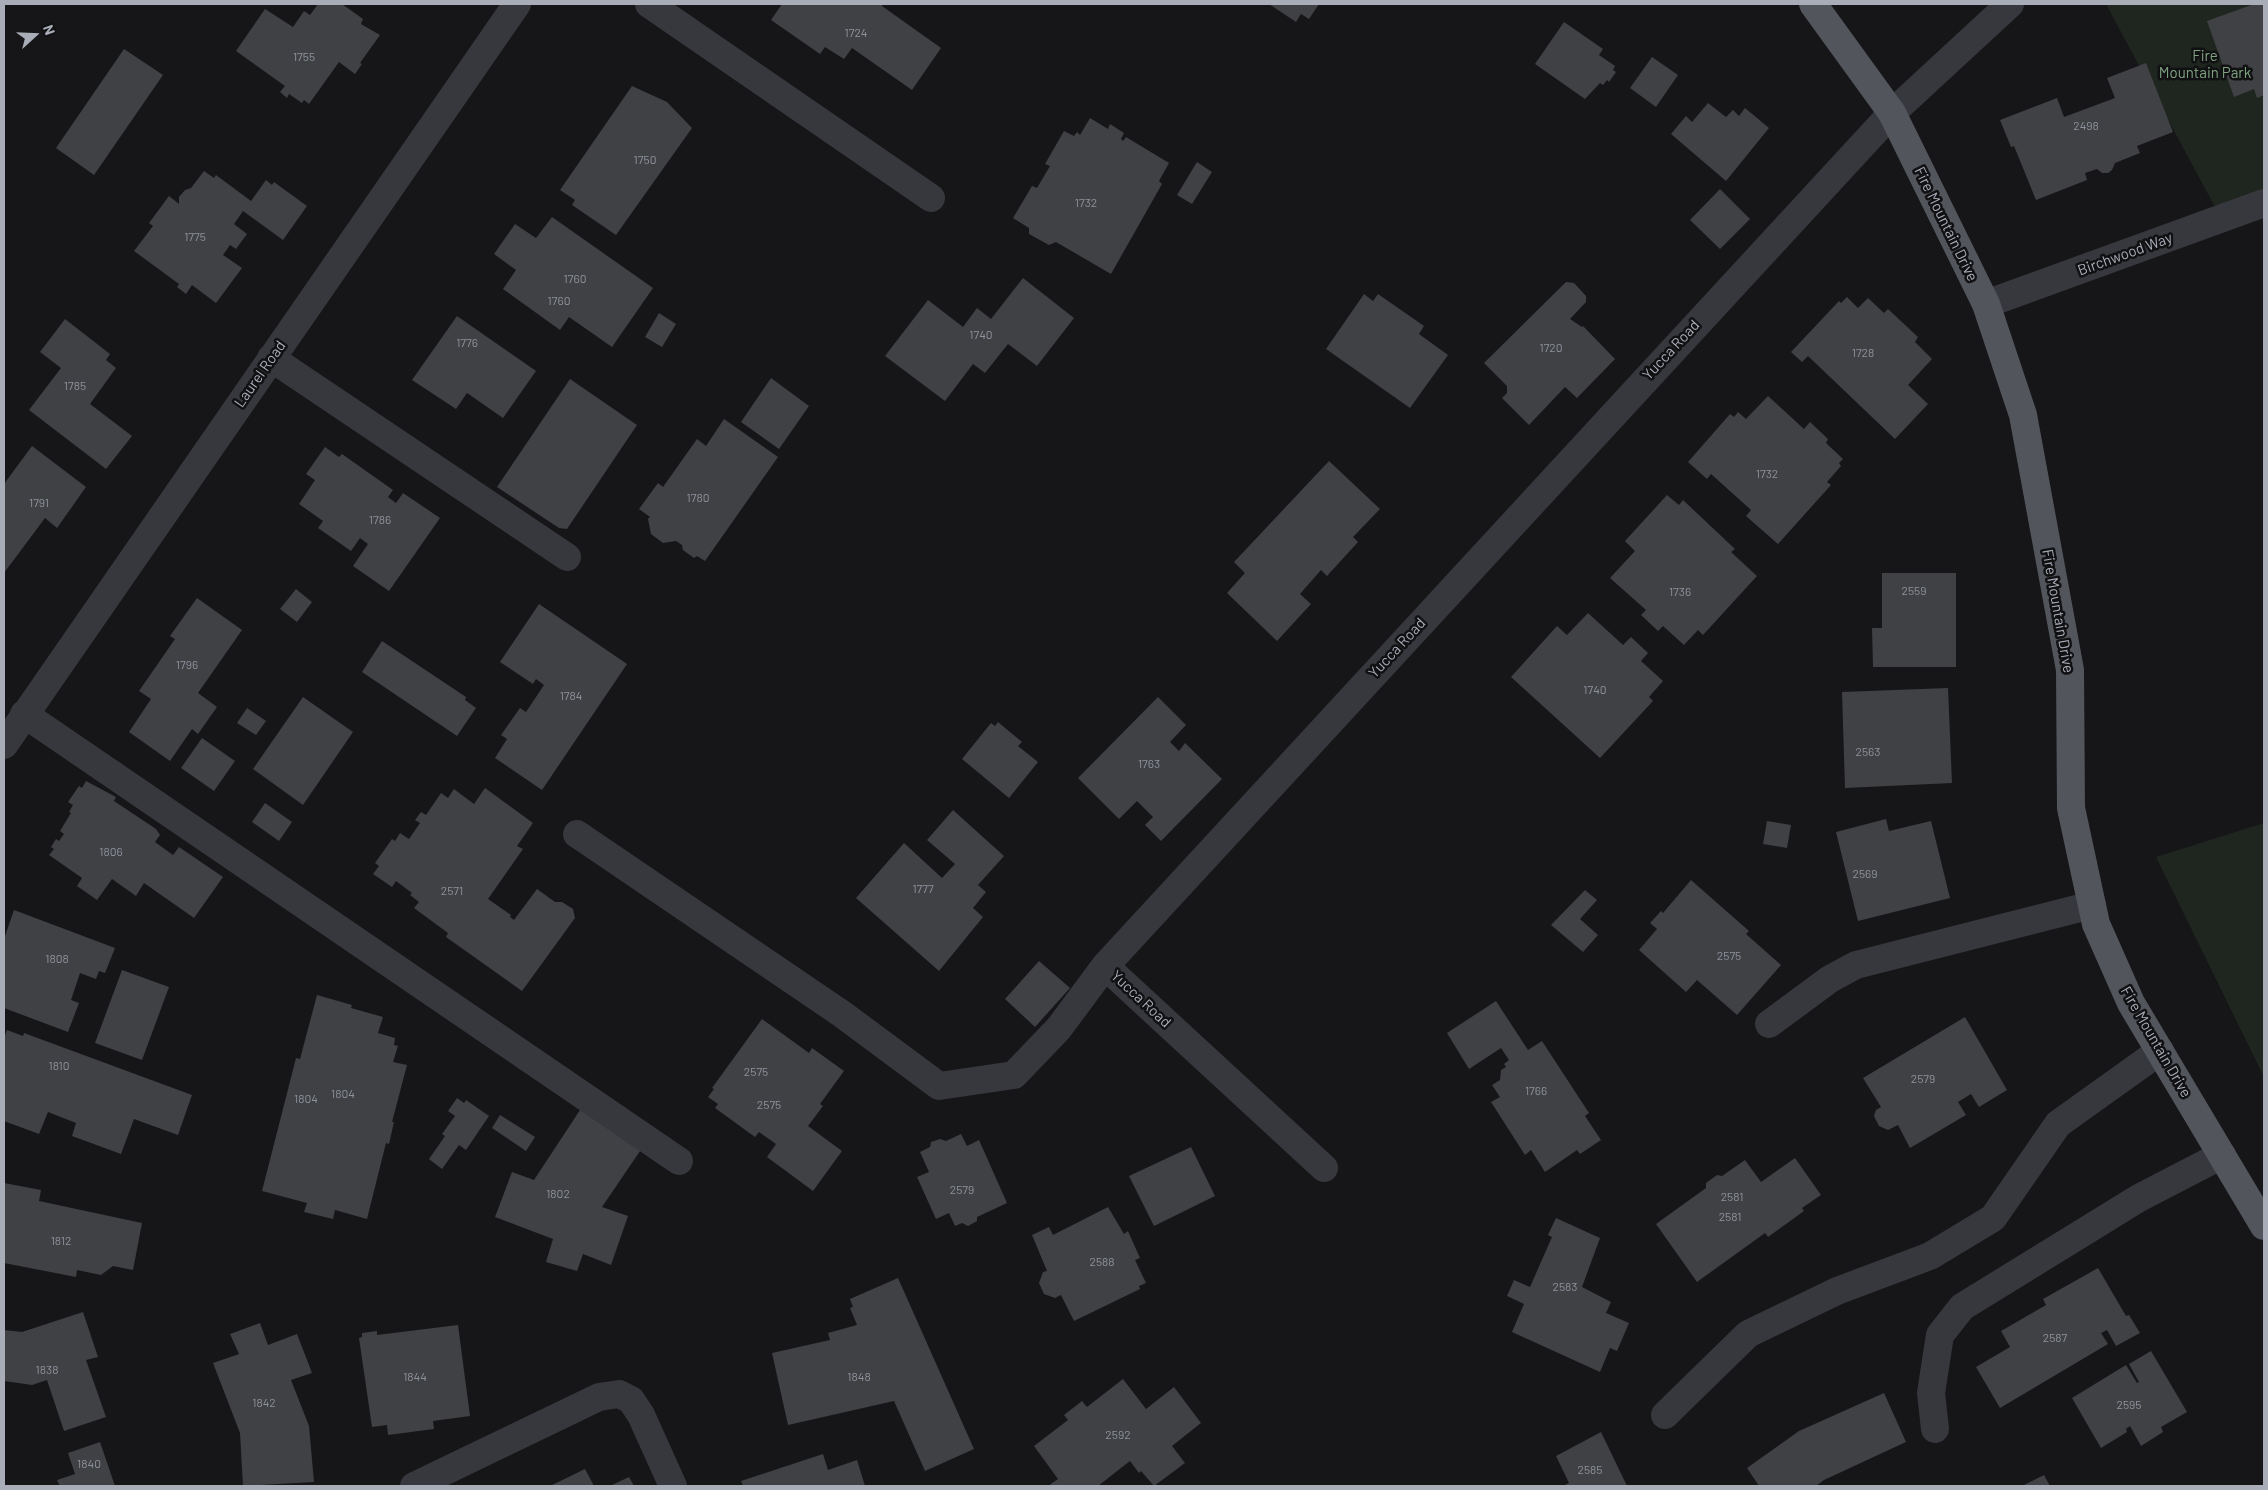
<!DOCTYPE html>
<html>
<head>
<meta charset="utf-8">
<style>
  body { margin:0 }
  #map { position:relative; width:2268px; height:1490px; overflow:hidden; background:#161618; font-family:Barlow,sans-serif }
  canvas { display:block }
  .frame { position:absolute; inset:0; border:5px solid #a8adb8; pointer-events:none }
  .north { position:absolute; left:10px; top:10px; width:50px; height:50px; -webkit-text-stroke:4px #111113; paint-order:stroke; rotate:70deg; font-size:14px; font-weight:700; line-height:20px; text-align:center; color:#a8adb8 }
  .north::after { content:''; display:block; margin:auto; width:18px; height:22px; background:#a8adb8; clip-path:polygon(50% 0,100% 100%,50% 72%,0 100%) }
</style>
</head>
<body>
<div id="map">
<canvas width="2268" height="1490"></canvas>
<div class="frame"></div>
<div class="north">N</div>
</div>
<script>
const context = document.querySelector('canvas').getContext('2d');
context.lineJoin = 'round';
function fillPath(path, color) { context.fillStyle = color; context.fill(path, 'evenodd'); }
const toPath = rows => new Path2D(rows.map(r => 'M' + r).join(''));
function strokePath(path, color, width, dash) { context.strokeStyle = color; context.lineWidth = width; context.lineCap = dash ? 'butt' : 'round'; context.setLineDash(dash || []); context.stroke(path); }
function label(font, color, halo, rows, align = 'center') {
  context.font = font + ' Barlow,sans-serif'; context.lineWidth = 5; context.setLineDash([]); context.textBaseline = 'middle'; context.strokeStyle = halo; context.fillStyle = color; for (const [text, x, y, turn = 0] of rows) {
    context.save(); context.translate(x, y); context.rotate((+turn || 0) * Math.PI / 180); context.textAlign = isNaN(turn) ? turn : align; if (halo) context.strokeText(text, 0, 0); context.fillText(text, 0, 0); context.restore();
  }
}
fillPath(toPath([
  [2106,4,2264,4,2264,207,2223,222],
  [2264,823,2264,1077,2156,857]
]), '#1e261f');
fillPath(toPath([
  [318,4,342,4,363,19,361,24,380,35,360,63,362,64,355,74,339,62,309,104,304,100,302,103,289,94,287,98,280,92,285,86,236,51,265,9,293,27,304,11,310,15],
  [782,4,883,4,882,6,941,48,912,90,852,48,844,59,825,47,820,54,771,20],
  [1269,4,1319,4,1309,19,1301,14,1296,22],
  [2254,4,2263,4,2264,7,2264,95,2257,98,2254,89,2234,97,2207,21],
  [1564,22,1603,49,1599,55,1615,66,1613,70,1616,72,1609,82,1607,80,1603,85,1600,83,1585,99,1535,64],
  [124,49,163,75,94,175,56,148],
  [1652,57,1678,75,1656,107,1630,88],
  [2146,63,2173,132,2137,146,2140,153,2115,163,2112,170,2108,173,2102,173,2097,169,2085,173,2087,180,2036,200,2014,146,2011,147,2000,120,2057,98,2064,117,2115,98,2107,78],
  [632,86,667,102,692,128,616,235,572,205,575,200,560,190],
  [1708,103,1726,117,1733,110,1739,116,1745,108,1769,128,1726,181,1671,134,1686,116,1692,122],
  [1090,118,1108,129,1110,124,1124,133,1121,139,1123,141,1126,137,1169,163,1159,181,1162,184,1111,274,1056,242,1049,245,1029,234,1029,228,1013,218,1032,186,1037,188,1050,166,1045,164,1064,131,1074,136,1077,132,1080,135],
  [1197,162,1212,172,1192,204,1177,195],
  [204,171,214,178,216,175,251,201,266,180,272,185,274,182,307,206,283,240,243,211,234,224,247,234,236,249,230,245,223,255,242,268,216,303,192,285,186,294,177,287,179,284,134,251,153,226,149,223,169,196,179,204,179,197,185,190,191,188],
  [1720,189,1750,219,1720,249,1690,220],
  [552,217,653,288,612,347,569,317,560,330,503,289,516,270,494,254,515,224,536,238],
  [1023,278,1074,318,1037,366,1008,344,985,373,973,364,945,401,885,356,928,300,963,327,977,308,991,319],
  [1566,282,1574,283,1586,296,1586,302,1570,319,1582,327,1583,326,1615,359,1577,398,1565,387,1529,425,1502,398,1507,393,1507,386,1484,363],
  [1364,294,1373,301,1378,294,1424,326,1419,334,1448,355,1410,408,1326,349],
  [1847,297,1858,308,1868,298,1884,313,1888,309,1918,337,1915,342,1932,359,1908,385,1928,404,1895,439,1808,356,1802,362,1791,352,1839,301,1841,303],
  [659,313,676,324,662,347,645,337],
  [457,316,536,371,503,418,467,393,456,409,412,380],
  [65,319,110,354,106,360,116,368,90,404,132,436,106,469,29,410,61,368,40,352],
  [771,378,809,406,779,449,741,422],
  [570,379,637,425,567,529,559,528,497,487],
  [1768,396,1804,429,1810,422,1828,439,1826,443,1843,459,1839,463,1841,466,1827,482,1831,485,1778,544,1746,516,1751,510,1711,474,1707,479,1688,462,1730,414,1734,417,1738,412,1746,419],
  [724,419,778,457,705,561,697,556,694,558,683,550,682,545,676,541,663,543,651,534,648,519,650,517,639,509,658,483,663,487,697,439,706,446],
  [32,446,86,487,57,528,45,518,4,573,4,484],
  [325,447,339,457,342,454,393,490,388,497,396,503,403,493,440,518,389,591,353,566,368,544,360,538,351,551,318,528,323,521,299,504,315,480,306,474],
  [1329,461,1380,509,1353,537,1358,542,1327,576,1321,570,1300,594,1311,604,1277,641,1227,593,1245,573,1234,562],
  [1667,495,1679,505,1683,500,1735,549,1731,552,1757,576,1703,635,1698,630,1684,645,1663,626,1658,631,1641,615,1646,610,1610,578,1635,551,1625,541],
  [1882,573,1956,573,1956,667,1873,667,1872,628,1882,628],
  [296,589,312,602,297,622,280,609],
  [197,598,242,630,198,693,217,707,198,734,192,729,170,761,129,732,151,699,139,691,175,639,170,636],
  [539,604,627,664,542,790,495,758,507,739,501,735,520,708,526,712,544,685,536,679,533,684,500,662],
  [1588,613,1623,645,1631,637,1648,653,1641,661,1663,681,1649,697,1653,701,1600,758,1511,677,1557,626,1567,635],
  [382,641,466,697,465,700,476,708,457,736,362,672],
  [1948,688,1952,783,1845,788,1842,692],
  [303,697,353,732,303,805,253,769],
  [1158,697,1186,725,1170,742,1179,751,1185,743,1222,779,1161,841,1145,825,1153,817,1137,801,1119,819,1078,778],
  [247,708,266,721,256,735,237,723],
  [998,722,1022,742,1018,746,1038,762,1009,798,962,759,991,723,995,726],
  [202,738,235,761,214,791,181,768],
  [86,781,116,797,114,801,156,829,160,835,155,842,173,855,179,847,223,877,194,918,144,883,136,896,112,879,97,900,77,886,82,878,49,855,54,849,51,847,56,839,59,841,64,834,60,831,71,813,69,812,73,805,68,802,79,786,82,788],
  [485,788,533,823,517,846,523,849,488,899,511,915,510,917,514,920,537,889,555,902,562,902,573,909,575,918,522,991,446,937,448,933,414,908,419,902,410,895,412,893,396,881,392,887,373,874,379,866,375,863,392,839,395,841,400,833,409,839,420,823,415,820,421,812,426,815,441,793,448,798,454,789,474,804],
  [265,803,292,822,279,841,252,822],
  [953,810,1004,856,978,885,986,892,973,908,983,917,939,971,856,898,904,843,942,878,955,864,927,840],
  [1886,819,1889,831,1931,821,1950,898,1858,921,1836,832],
  [1767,821,1791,825,1787,848,1763,844],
  [1691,880,1749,931,1746,934,1781,965,1737,1015,1697,980,1686,992,1639,950,1657,929,1650,923,1661,911,1663,913],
  [1585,890,1597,900,1580,919,1598,935,1583,952,1551,925],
  [14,910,115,948,105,973,99,971,96,979,80,973,71,1000,79,1003,68,1032,4,1008,4,939],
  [1039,961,1070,988,1035,1027,1005,999],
  [122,970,169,987,142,1060,95,1043],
  [317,995,352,1005,351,1008,383,1017,378,1033,395,1038,394,1045,398,1046,393,1062,407,1065,392,1122,394,1122,389,1144,386,1143,367,1219,335,1210,333,1219,304,1212,307,1203,262,1191,296,1058,300,1059],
  [1496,1001,1528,1050,1542,1041,1589,1113,1585,1116,1601,1140,1580,1154,1577,1150,1545,1172,1531,1150,1525,1155,1491,1102,1500,1097,1492,1085,1500,1080,1501,1070,1506,1067,1504,1064,1509,1060,1501,1048,1469,1069,1447,1033],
  [1965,1017,2007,1090,1979,1107,1971,1094,1958,1102,1966,1115,1910,1148,1898,1125,1888,1130,1879,1126,1874,1116,1876,1110,1881,1107,1863,1078],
  [762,1019,809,1053,812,1048,844,1071,820,1104,823,1106,808,1126,842,1151,813,1191,767,1157,776,1144,759,1132,755,1137,715,1108,718,1104,708,1097,714,1089,712,1088],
  [7,1030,23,1036,24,1033,192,1095,178,1135,134,1119,121,1154,72,1136,76,1123,48,1112,39,1134,4,1121,4,1038],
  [457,1098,464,1103,466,1100,489,1116,466,1150,459,1145,442,1169,429,1159,445,1136,442,1134,455,1116,448,1111],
  [582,1107,653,1132,602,1207,628,1216,611,1265,583,1254,577,1271,546,1262,553,1239,495,1217,512,1172,534,1180],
  [500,1115,535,1137,526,1151,492,1128],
  [961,1134,967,1146,979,1140,1007,1203,977,1217,977,1221,968,1226,962,1223,955,1226,949,1213,936,1219,917,1177,929,1172,920,1152,930,1147,931,1142,940,1139,946,1141],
  [1191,1147,1215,1196,1154,1226,1129,1176],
  [1795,1158,1821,1195,1802,1208,1804,1211,1768,1237,1765,1233,1697,1282,1656,1224,1706,1188,1706,1183,1717,1175,1722,1176,1745,1160,1761,1182],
  [4,1183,41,1190,39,1201,142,1223,133,1270,113,1266,101,1275,77,1270,76,1277,4,1263],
  [1108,1207,1124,1234,1128,1231,1140,1258,1135,1260,1146,1283,1139,1286,1140,1289,1074,1321,1061,1295,1055,1298,1044,1294,1039,1283,1043,1272,1047,1271,1032,1235,1049,1227,1053,1235],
  [1556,1218,1600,1238,1582,1287,1611,1302,1606,1313,1629,1323,1617,1351,1610,1348,1600,1372,1512,1332,1524,1304,1507,1296,1514,1280,1530,1287,1552,1237,1548,1235],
  [2098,1268,2126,1316,2129,1315,2140,1333,2116,1346,2107,1330,2101,1333,2108,1344,2000,1408,1976,1367,2010,1347,2001,1331,2046,1305,2043,1299],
  [898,1278,974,1449,925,1471,894,1401,788,1425,772,1353,830,1340,828,1333,857,1325,850,1308,853,1307,850,1299],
  [83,1312,98,1357,86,1360,106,1417,64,1431,47,1380,32,1385,4,1381,4,1330,22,1332],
  [260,1323,268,1345,297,1334,312,1373,291,1380,309,1426,314,1482,243,1486,240,1433,213,1363,239,1354,230,1334],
  [458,1325,470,1416,433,1421,434,1429,388,1435,387,1425,372,1427,359,1338,362,1337,362,1333,377,1331,377,1335],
  [2151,1351,2187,1412,2161,1427,2163,1432,2141,1446,2130,1426,2126,1429,2127,1432,2101,1448,2072,1398,2126,1365,2137,1383,2139,1382,2129,1364],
  [1123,1379,1146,1409,1174,1387,1201,1423,1172,1446,1185,1463,1154,1486,1141,1471,1139,1473,1130,1461,1098,1486,1048,1486,1058,1479,1034,1446,1068,1420,1064,1415,1082,1401,1087,1407],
  [1884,1393,1906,1442,1824,1480,1816,1486,1759,1486,1747,1468,1799,1431],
  [1601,1432,1627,1486,1563,1486,1569,1483,1556,1456],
  [100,1442,115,1486,60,1486,57,1480,75,1474,68,1453],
  [823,1454,828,1470,857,1460,865,1486,743,1486,741,1481],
  [585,1469,594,1486,550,1486],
  [2044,1475,2050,1486,2022,1486],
  [629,1477,634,1486,610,1486]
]), '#404145');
strokePath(toPath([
  [649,4,931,198],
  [1986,304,2264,203],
  [271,358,567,557],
  [24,714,679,1161],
  [4,745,517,4],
  [577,834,842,1014,939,1086,1014,1075,1059,1028,1105,966],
  [1769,1024,1830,979,1856,965,2092,905],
  [1324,1168,1105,966,1892,113,2010,4],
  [1665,1415,1748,1334,1837,1291,1930,1256,1993,1218,2058,1124,2160,1051],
  [1935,1429,1931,1393,1940,1335,1962,1307,2139,1198,2222,1155],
  [414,1486,599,1397,619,1394,631,1400,641,1415,673,1486]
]), '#37383d', 28);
strokePath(toPath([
  [1813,4,1892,113,1986,304,2023,415,2070,670,2071,808,2096,924,2131,1003,2264,1226]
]), '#53555c', 28);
label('12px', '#8e929b', null, [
  ["1724",856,33],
  ["1755",304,57],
  ["2498",2086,126],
  ["1750",645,160],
  ["1732",1086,203],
  ["1775",195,237],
  ["1760",575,279],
  ["1760",559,301],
  ["1740",981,335],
  ["1776",467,343],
  ["1720",1551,348],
  ["1728",1863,353],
  ["1785",75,386],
  ["1732",1767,474],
  ["1780",698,498],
  ["1791",39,503],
  ["1786",380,520],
  ["2559",1914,591],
  ["1736",1680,592],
  ["1796",187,665],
  ["1740",1595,690],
  ["1784",571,696],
  ["2563",1868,752],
  ["1763",1149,764],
  ["1806",111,852],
  ["2569",1865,874],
  ["1777",923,889],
  ["2571",452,891],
  ["2575",1729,956],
  ["1808",57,959],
  ["1810",59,1066],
  ["2575",756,1072],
  ["2579",1923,1079],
  ["1766",1536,1091],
  ["1804",343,1094],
  ["1804",306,1099],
  ["2575",769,1105],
  ["2579",962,1190],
  ["1802",558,1194],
  ["2581",1732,1197],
  ["2581",1730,1217],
  ["1812",61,1241],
  ["2588",1102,1262],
  ["2583",1565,1287],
  ["2587",2055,1338],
  ["1838",47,1370],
  ["1844",415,1377],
  ["1848",859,1377],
  ["1842",264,1403],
  ["2595",2129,1405],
  ["2592",1118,1435],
  ["1840",89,1464],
  ["2585",1590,1470]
]);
label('15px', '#7fa381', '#111113', [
  ["Fire",2205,56],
  ["Mountain Park",2205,73]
]);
label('15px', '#a8adb8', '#111113', [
  ["Fire Mountain Drive",1946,224,64],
  ["Birchwood Way",2125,254,-20],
  ["Yucca Road",1671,350,-47],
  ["Laurel Road",260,374,-55],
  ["Fire Mountain Drive",2058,611,80],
  ["Yucca Road",1397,648,-47],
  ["Yucca Road",1141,999,43],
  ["Fire Mountain Drive",2156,1042,60]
]);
</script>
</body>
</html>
